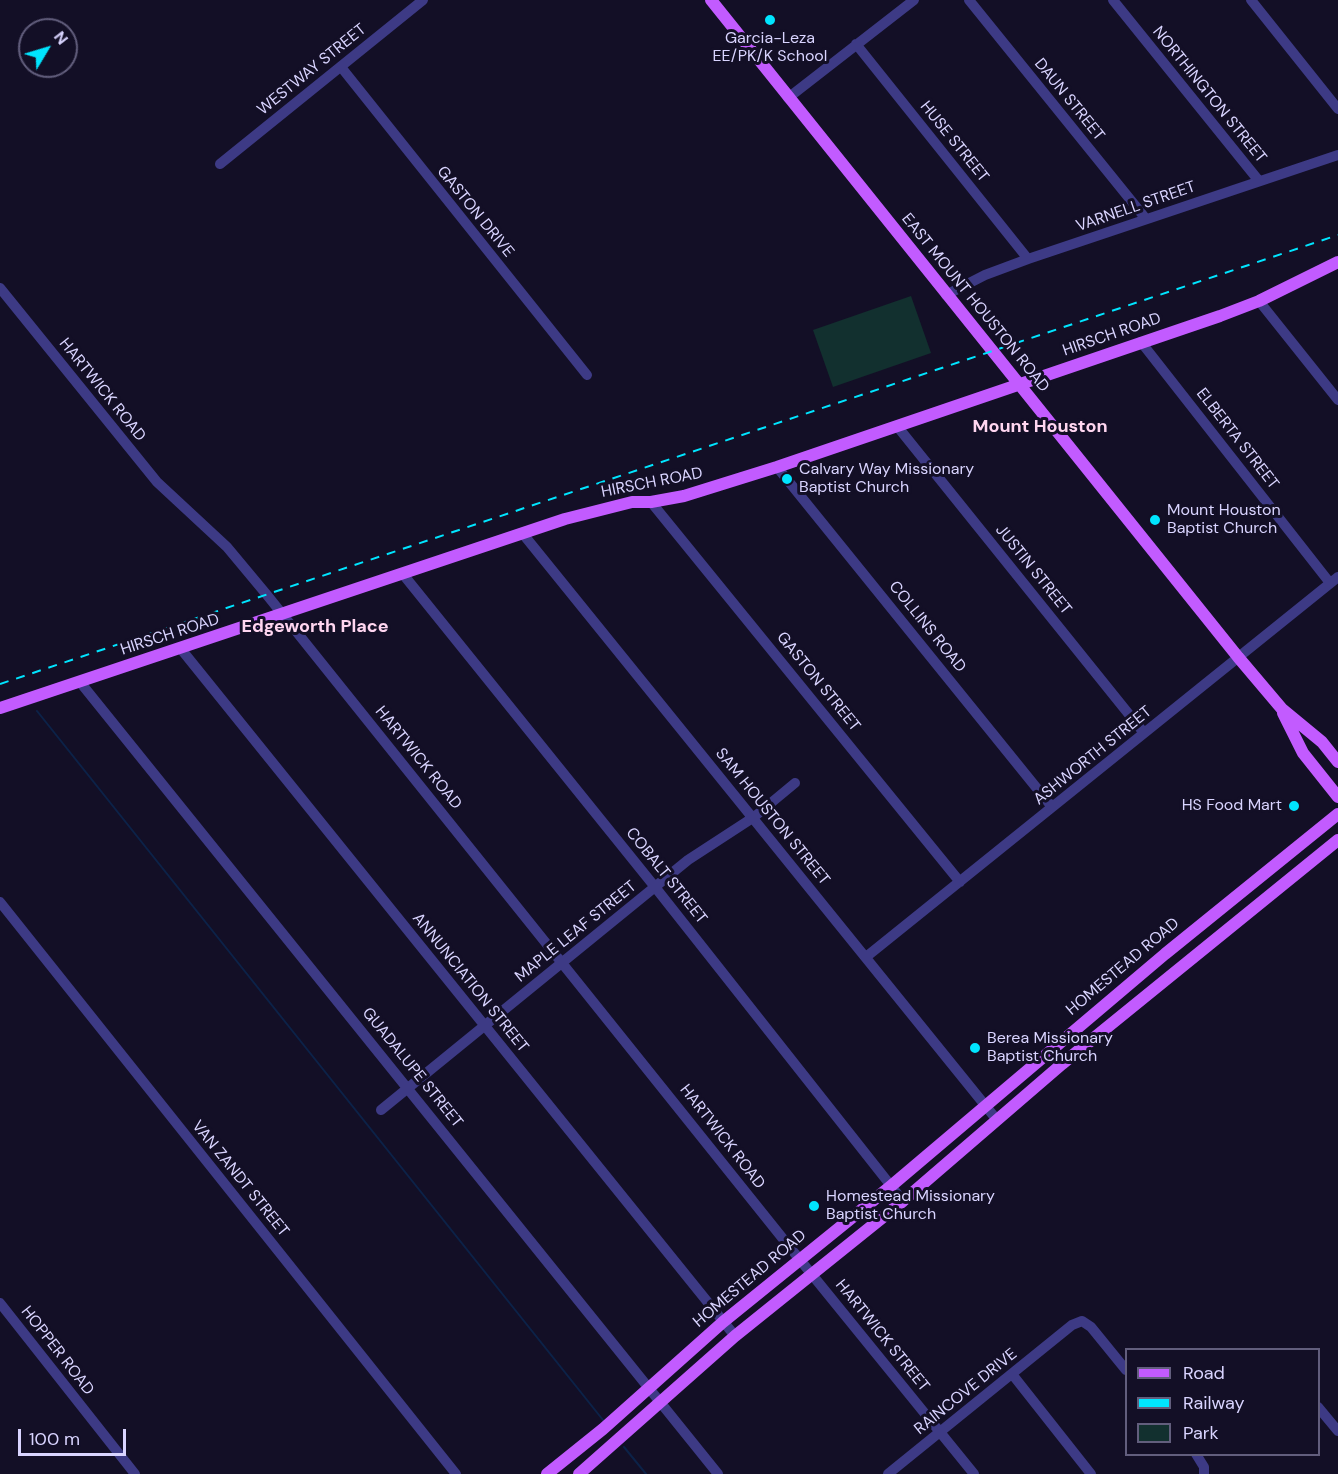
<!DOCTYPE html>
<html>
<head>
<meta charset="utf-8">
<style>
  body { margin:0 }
  #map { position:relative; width:1338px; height:1474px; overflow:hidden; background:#130f26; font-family:"DM Sans",sans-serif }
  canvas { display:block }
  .legend { position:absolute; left:1125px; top:1348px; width:195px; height:108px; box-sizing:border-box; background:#130f26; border:2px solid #625e7d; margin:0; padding:8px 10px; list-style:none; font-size:18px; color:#d9d4ff }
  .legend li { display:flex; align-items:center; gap:12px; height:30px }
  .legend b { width:30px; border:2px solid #625e7d }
  .north { position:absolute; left:18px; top:18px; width:60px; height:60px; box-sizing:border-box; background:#130f26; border:2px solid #625e7d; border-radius:50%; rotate:52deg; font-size:16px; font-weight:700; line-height:24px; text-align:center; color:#d9d4ff }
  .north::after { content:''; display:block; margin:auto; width:21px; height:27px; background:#00e5ff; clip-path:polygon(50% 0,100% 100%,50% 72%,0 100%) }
  .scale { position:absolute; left:18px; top:1429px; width:108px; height:27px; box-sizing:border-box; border:3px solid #d9d4ff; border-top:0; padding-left:8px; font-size:18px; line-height:21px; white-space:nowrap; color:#d9d4ff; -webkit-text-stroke:4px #130f26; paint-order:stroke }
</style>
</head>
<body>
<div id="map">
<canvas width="1338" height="1474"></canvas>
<ul class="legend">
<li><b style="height:8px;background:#c25bff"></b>Road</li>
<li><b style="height:8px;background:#00e5ff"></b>Railway</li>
<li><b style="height:16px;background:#12302f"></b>Park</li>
</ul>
<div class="north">N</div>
<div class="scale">100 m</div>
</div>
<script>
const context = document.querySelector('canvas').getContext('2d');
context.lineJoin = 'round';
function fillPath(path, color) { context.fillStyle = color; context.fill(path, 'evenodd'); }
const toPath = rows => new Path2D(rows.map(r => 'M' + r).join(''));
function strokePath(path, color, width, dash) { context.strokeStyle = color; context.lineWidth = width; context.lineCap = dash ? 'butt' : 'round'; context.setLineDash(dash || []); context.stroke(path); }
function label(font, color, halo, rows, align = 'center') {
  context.font = font + ' "DM Sans",sans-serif'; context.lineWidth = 6; context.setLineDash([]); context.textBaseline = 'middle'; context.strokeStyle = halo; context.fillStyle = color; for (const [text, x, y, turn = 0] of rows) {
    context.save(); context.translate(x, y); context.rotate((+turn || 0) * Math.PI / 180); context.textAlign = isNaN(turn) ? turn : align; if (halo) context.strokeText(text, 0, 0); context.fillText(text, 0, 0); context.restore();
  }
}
fillPath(toPath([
  [911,296,931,353,833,387,813,330]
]), '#12302f');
strokePath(toPath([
  [37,711,603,1420],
  [624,1447,646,1474]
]), '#0c2248', 2);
strokePath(toPath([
  [969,0,1146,219],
  [1113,0,1259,181],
  [1251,0,1338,109],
  [856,44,1028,259],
  [341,67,587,375],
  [788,98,914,0],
  [220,164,423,0],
  [0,288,157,482,227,547,267,595,792,1250,974,1474],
  [946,295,985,275,1028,259,1338,155],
  [1259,301,1338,400],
  [1141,342,1330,583],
  [897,426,1144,733],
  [777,467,1052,807],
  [651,502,960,882],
  [523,534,997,1120],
  [402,573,655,887,903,1201],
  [181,649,735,1336],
  [80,682,718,1474],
  [0,902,456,1474],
  [866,957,1338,577],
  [381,1110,688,860,754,817,795,783],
  [0,1303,135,1474],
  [1012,1374,1091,1474],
  [1318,1407,1338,1431],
  [1196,1454,1204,1467,1204,1474],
  [888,1474,1072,1325,1082,1321,1091,1327,1126,1370]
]), '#3d3a85', 10);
strokePath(toPath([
  [711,0,1238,657,1282,709,1322,742,1338,762],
  [0,708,565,519,632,502,651,502,684,496,777,467,1220,316,1259,301,1338,262],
  [1283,713,1303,753,1338,797],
  [547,1474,603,1429,723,1322,891,1186,1165,954,1338,814],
  [579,1474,735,1336,903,1201,1062,1064,1338,840]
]), '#c25bff', 12);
strokePath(toPath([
  [0,684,1338,235]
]), '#00e5ff', 2, [9, 8]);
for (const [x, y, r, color] of [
  [770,20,6,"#00e5ff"],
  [787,479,6,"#00e5ff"],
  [1155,520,6,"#00e5ff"],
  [1294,806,6,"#00e5ff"],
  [975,1048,6,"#00e5ff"],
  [814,1206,6,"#00e5ff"]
]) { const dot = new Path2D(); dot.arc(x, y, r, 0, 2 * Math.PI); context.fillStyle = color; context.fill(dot); strokePath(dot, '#130f26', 2); }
label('16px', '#d9d4ff', '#130f26', [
  ["Garcia-Leza",770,39,"center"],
  ["EE/PK/K School",770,57,"center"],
  ["Calvary Way Missionary",799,470],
  ["Baptist Church",799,488],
  ["Mount Houston",1167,511],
  ["Baptist Church",1167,529],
  ["HS Food Mart",1282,806,"right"],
  ["Berea Missionary",987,1039],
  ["Baptist Church",987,1057],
  ["Homestead Missionary",826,1197],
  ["Baptist Church",826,1215]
], 'left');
label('16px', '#d9d4ff', '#130f26', [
  ["WESTWAY STREET",312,70,-39],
  ["NORTHINGTON STREET",1209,95,51],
  ["DAUN STREET",1069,100,51],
  ["HUSE STREET",954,142,51],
  ["VARNELL STREET",1136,207,-19],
  ["GASTON DRIVE",475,212,51],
  ["EAST MOUNT HOUSTON ROAD",975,303,51],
  ["HIRSCH ROAD",1112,335,-19],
  ["HARTWICK ROAD",102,390,51],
  ["ELBERTA STREET",1237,439,52],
  ["HIRSCH ROAD",652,483,-11],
  ["JUSTIN STREET",1033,570,51],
  ["COLLINS ROAD",927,627,51],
  ["HIRSCH ROAD",170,635,-18],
  ["GASTON STREET",818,682,51],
  ["ASHWORTH STREET",1093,756,-39],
  ["HARTWICK ROAD",418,758,51],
  ["SAM HOUSTON STREET",772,817,51],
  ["COBALT STREET",666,876,51],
  ["MAPLE LEAF STREET",576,932,-39],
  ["HOMESTEAD ROAD",1123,967,-40],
  ["ANNUNCIATION STREET",470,983,51],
  ["GUADALUPE STREET",412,1068,51],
  ["HARTWICK ROAD",722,1137,52],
  ["VAN ZANDT STREET",240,1179,51],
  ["HOMESTEAD ROAD",750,1279,-40],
  ["HARTWICK STREET",882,1336,51],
  ["HOPPER ROAD",57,1351,52],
  ["RAINCOVE DRIVE",966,1392,-39]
]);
label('bold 18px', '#ffd6f0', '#130f26', [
  ["Mount Houston",1040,427],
  ["Edgeworth Place",315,627]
]);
</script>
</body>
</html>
